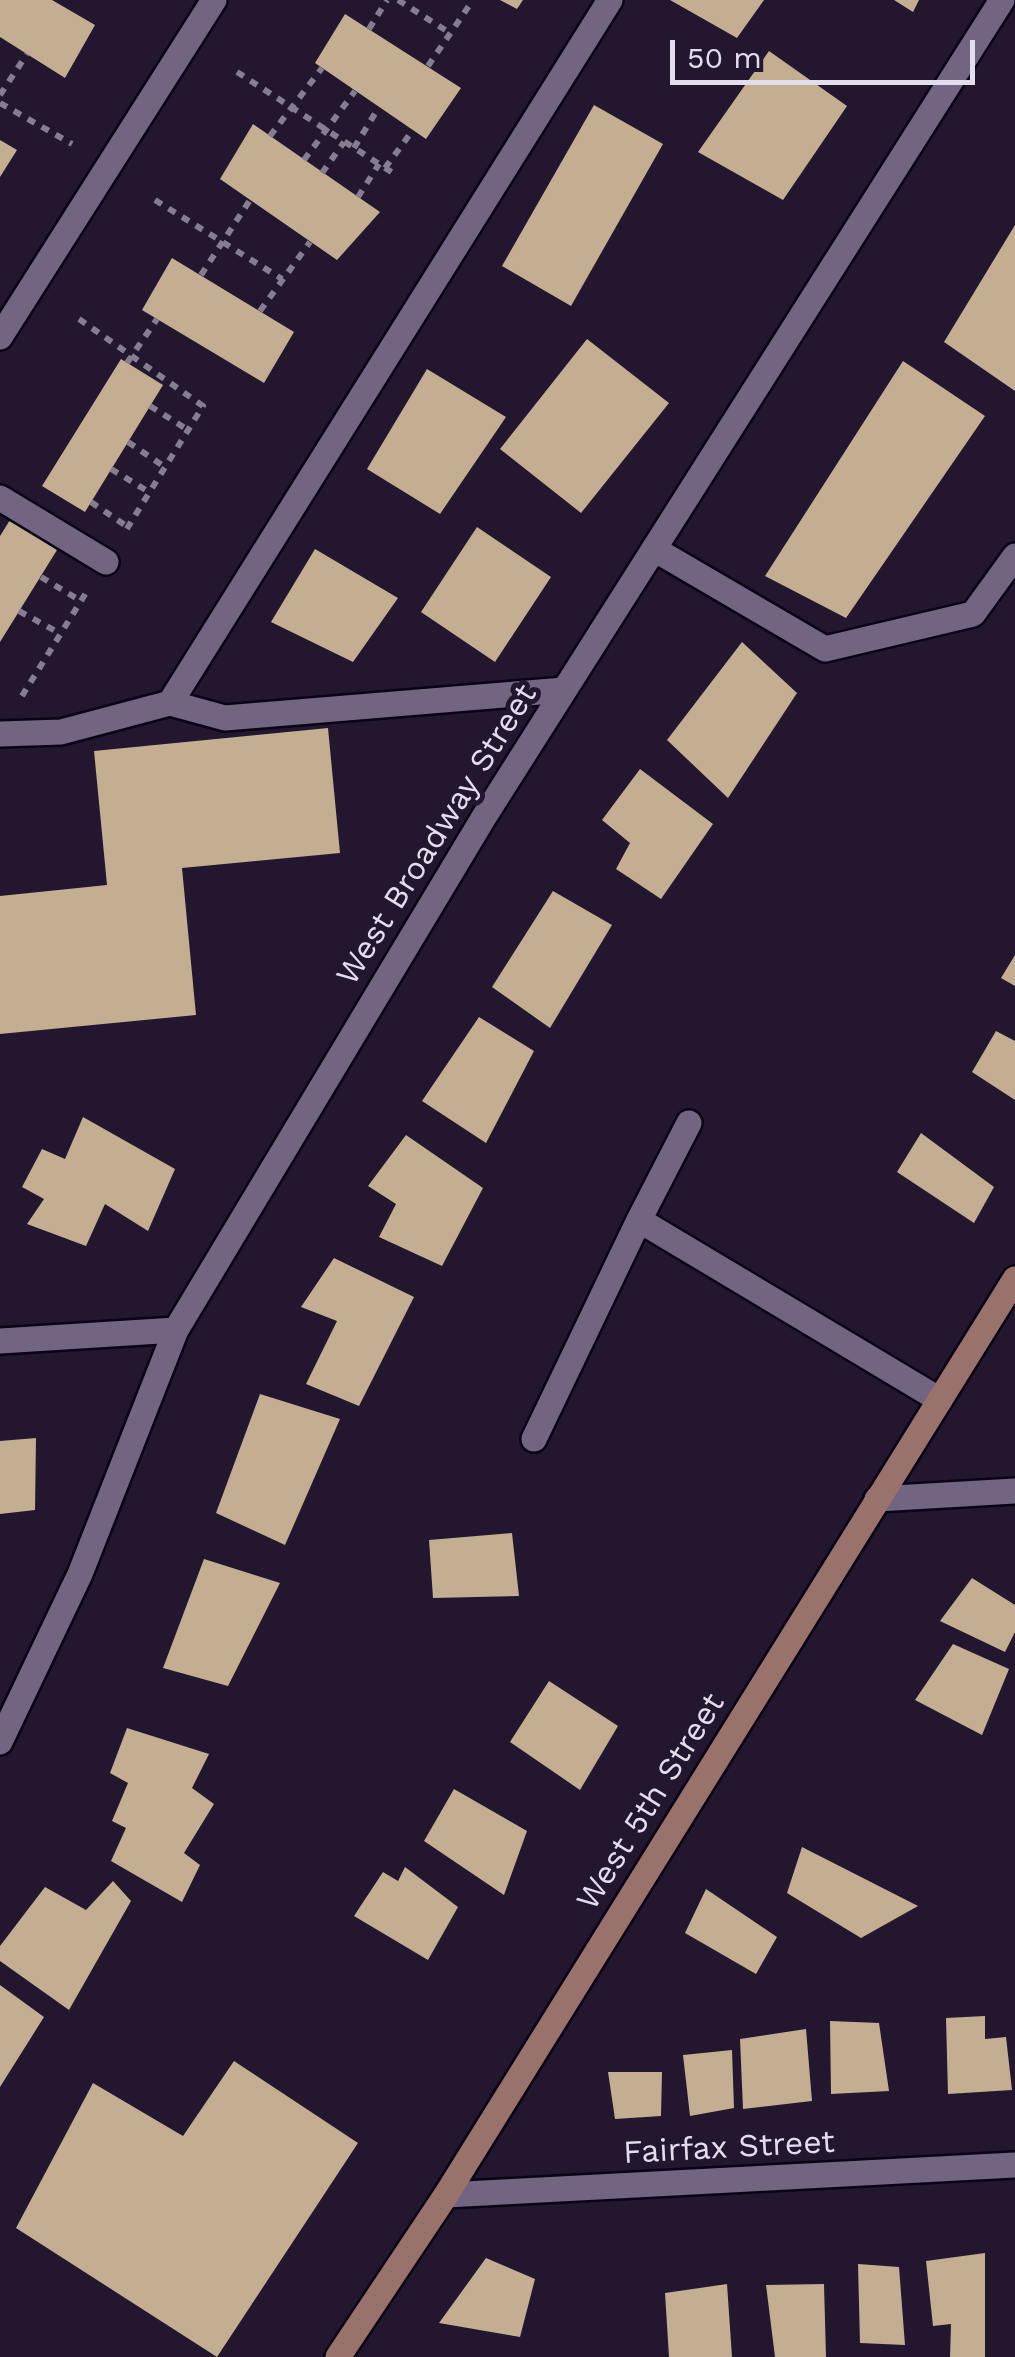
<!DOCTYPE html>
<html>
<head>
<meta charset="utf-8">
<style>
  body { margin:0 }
  #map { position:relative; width:1015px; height:2357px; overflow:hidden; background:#22172f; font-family:"Work Sans",sans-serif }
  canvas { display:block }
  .scale { position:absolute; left:670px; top:40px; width:305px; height:45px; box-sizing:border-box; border:5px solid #e4ddee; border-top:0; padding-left:12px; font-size:30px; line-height:35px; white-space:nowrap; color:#e4ddee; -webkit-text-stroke:8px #22172f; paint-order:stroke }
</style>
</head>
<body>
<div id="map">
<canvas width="1015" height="2357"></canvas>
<div class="scale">50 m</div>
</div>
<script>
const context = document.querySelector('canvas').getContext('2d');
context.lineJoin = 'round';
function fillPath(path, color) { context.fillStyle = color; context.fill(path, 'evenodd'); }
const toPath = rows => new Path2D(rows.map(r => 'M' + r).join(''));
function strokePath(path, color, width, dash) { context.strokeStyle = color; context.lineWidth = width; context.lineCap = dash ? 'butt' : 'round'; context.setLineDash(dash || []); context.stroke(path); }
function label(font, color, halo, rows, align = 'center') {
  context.font = font + ' "Work Sans",sans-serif'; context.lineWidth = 10; context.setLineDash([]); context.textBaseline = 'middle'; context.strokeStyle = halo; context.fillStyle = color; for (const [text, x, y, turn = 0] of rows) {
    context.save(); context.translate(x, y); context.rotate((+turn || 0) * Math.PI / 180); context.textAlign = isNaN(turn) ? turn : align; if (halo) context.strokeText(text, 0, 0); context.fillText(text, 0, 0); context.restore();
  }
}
fillPath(toPath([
  [0,0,52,0,95,25,65,78,0,37],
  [500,0,523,0,517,9],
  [670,0,764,0,737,38],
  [894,0,919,0,913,12],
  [345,14,461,88,426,139,315,63],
  [769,51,847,106,783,200,698,152],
  [594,105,663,144,571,306,502,266],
  [253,124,380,212,337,260,220,179],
  [0,140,17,150,0,177],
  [1015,225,1015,391,944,342],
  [172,258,294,332,264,383,142,310],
  [587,339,669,403,581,513,500,449],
  [121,359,163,385,85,512,42,486],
  [903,361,985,416,846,618,765,576],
  [427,369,506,417,440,514,367,469],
  [10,520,57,550,0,642,0,536],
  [477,527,551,577,495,662,421,612],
  [315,549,398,598,353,662,271,622],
  [742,642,797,693,728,798,667,740],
  [328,728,340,853,182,868,196,1015,0,1034,0,896,107,885,94,751],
  [640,769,713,824,661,899,616,869,630,843,602,820],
  [553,891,612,925,550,1028,492,987],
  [1015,955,1015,986,1001,978],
  [479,1017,534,1051,486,1143,422,1101],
  [996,1031,1015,1041,1015,1100,972,1072],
  [83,1117,175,1169,148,1231,105,1204,86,1246,27,1224,44,1199,22,1187,42,1149,65,1159],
  [921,1133,994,1187,974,1223,897,1172],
  [406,1135,483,1188,442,1266,379,1237,396,1204,368,1186],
  [334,1258,414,1297,359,1406,306,1384,337,1321,301,1307],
  [260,1394,340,1419,285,1545,216,1513],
  [36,1438,35,1510,0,1514,0,1441],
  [512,1533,519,1596,433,1598,429,1540],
  [204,1559,280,1583,228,1686,163,1668],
  [972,1578,1015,1605,1015,1632,1005,1652,940,1621],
  [953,1644,1009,1669,982,1735,915,1700],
  [549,1681,618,1726,580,1790,510,1742],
  [127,1728,209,1754,192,1788,214,1804,184,1853,200,1865,182,1902,111,1861,126,1828,112,1821,128,1783,110,1773],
  [454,1789,527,1831,504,1895,424,1841],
  [802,1847,918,1906,861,1938,787,1893],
  [405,1867,458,1907,428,1960,354,1916,383,1872,398,1881],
  [113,1881,131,1901,69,2010,0,1961,0,1946,45,1887,86,1910],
  [706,1889,777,1937,756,1974,685,1933],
  [0,1985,44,2017,0,2087],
  [985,2016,985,2039,1006,2037,1012,2090,948,2094,946,2018],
  [830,2021,879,2023,889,2091,831,2094],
  [806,2029,812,2101,743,2109,740,2039],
  [732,2050,734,2108,690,2116,683,2055],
  [234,2061,358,2143,217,2357,16,2228,93,2083,183,2136],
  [608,2072,662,2072,661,2116,615,2119],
  [985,2253,985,2357,950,2357,951,2324,933,2326,926,2261],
  [486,2258,535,2279,520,2337,439,2323],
  [858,2264,899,2267,905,2345,860,2343],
  [727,2284,732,2357,669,2357,665,2293],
  [824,2284,826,2357,775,2357,766,2285]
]), '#c3ae91');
const service = toPath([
  [0,498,106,562],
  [654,549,825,649,973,614,1015,556],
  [170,703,225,718,564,690],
  [0,734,61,732,170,703,610,0],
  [639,1220,689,1123],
  [534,1439,639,1220,940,1400]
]);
const minor = toPath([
  [0,337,214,0],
  [0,1341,176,1330],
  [877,1499,1015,1491],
  [0,1742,80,1574,176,1330,484,817,1002,0],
  [446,2195,1015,2165]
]);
const secondary = toPath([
  [338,2357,446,2195,1015,1279]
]);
strokePath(service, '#0b0316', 30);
strokePath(minor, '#0b0316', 30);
strokePath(secondary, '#0b0316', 30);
strokePath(toPath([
  [398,0,450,33],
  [369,29,387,0],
  [428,66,473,0],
  [237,72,393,173],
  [0,95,27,54],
  [0,103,72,144],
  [270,136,322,68],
  [354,148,379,107],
  [304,160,355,91],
  [385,168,413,130],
  [322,173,344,142],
  [358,197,379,164],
  [155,200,282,279],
  [201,275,250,200],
  [260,311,310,242],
  [79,319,203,406,123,535],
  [127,363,157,319],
  [150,406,188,430],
  [128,442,165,467],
  [111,469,149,492],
  [91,502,128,527],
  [41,577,81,601],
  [19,611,61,634],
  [22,696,89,588]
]), '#867d91', 6, [8, 8]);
strokePath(service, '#716582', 25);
strokePath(minor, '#716582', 25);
strokePath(secondary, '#9a726c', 25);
label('32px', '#e4ddee', '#22172f', [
  ["West Broadway Street",437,835,-58],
  ["West 5th Street",651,1802,-58],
  ["Fairfax Street",729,2148,-3]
]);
</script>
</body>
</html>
